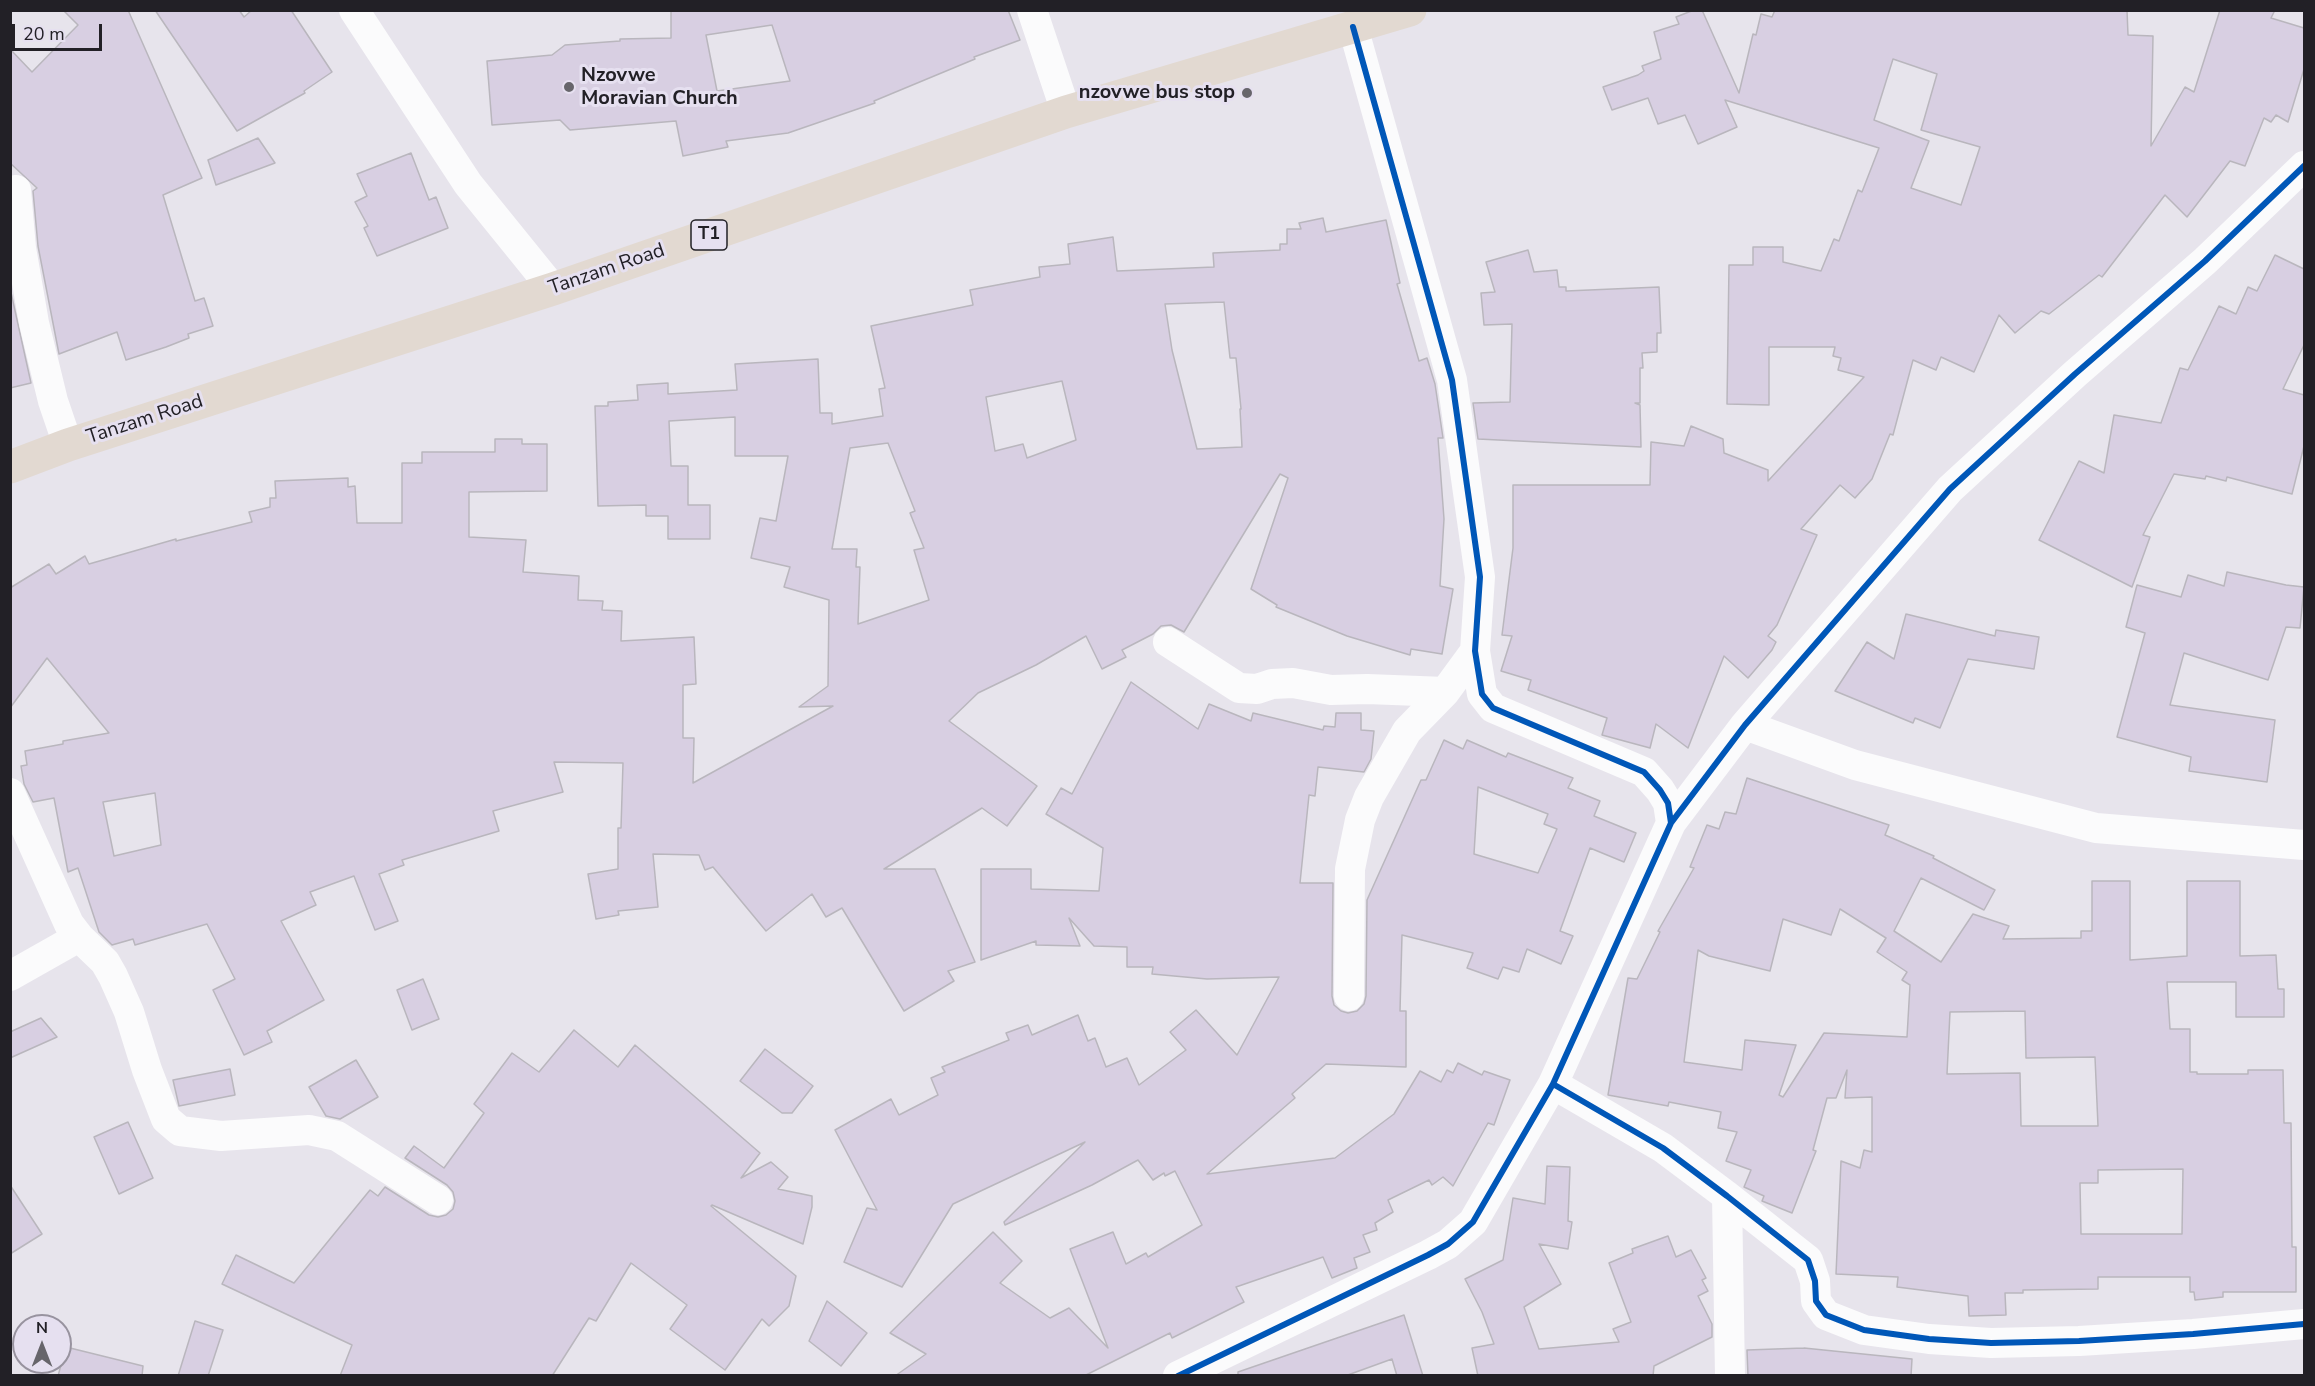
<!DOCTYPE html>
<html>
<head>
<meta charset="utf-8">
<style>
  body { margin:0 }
  #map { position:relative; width:2315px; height:1386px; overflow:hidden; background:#e7e4ec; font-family:"Nunito Sans",sans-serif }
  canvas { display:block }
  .frame { position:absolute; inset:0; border:12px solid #222026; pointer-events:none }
  .north { position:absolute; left:12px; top:1314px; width:60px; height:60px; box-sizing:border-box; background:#e6e0f0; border:2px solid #98939f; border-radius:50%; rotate:0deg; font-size:16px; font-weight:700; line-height:24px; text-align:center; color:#222026 }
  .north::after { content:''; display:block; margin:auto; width:21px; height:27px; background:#67656b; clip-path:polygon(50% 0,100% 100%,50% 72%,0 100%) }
  .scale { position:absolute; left:12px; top:24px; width:90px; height:27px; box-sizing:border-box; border:3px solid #222026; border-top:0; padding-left:8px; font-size:18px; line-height:21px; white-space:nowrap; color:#222026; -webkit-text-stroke:4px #e6e0f0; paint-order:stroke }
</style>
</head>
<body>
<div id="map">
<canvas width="2315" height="1386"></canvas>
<div class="frame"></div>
<div class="north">N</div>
<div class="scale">20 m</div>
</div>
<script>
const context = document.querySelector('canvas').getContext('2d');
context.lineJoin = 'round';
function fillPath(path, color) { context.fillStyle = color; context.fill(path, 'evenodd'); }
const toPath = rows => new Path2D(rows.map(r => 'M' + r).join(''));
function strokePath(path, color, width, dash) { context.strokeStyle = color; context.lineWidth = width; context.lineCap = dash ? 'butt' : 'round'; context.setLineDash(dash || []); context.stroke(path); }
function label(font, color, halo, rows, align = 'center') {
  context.font = font + ' "Nunito Sans",sans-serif'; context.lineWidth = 6; context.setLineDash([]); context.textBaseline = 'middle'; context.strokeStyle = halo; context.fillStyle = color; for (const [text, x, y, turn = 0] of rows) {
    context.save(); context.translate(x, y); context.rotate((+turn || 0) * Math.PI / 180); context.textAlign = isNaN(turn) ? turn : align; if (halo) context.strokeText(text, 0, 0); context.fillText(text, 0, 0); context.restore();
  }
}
const building = toPath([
  [63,10,128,10,202,178,163,195,195,301,204,298,213,326,188,334,189,338,166,347,126,360,117,332,59,354,38,246,33,191,37,188,10,163,10,49,32,72,78,25,63,10],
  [155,10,239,10,244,17,252,10,291,10,332,72,304,91,305,93,237,131,155,10],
  [671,10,1008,10,1020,40,974,57,975,59,874,101,875,103,788,133,726,141,728,147,683,156,676,121,570,130,560,120,492,125,487,61,552,55,565,45,620,41,620,39,671,38,671,10],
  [772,25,790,81,717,91,706,35,772,25],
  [1694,10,1702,10,1739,93,1753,34,1756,35,1761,14,1772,17,1775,10,2127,10,2128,35,2153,36,2151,146,2185,87,2194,92,2220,10,2275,10,2271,18,2304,28,2304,69,2288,122,2276,115,2271,122,2264,118,2245,166,2230,161,2187,217,2165,195,2102,277,2099,275,2049,314,2041,311,2015,333,1999,315,1974,372,1941,357,1936,370,1913,360,1893,435,1890,434,1872,479,1855,498,1840,485,1801,529,1817,535,1777,625,1768,636,1776,642,1772,650,1748,678,1724,656,1688,748,1656,724,1650,748,1602,735,1607,718,1528,690,1531,680,1501,671,1512,636,1502,635,1513,548,1513,485,1650,485,1651,442,1684,446,1691,426,1723,439,1724,453,1768,470,1768,481,1864,377,1838,370,1841,358,1833,356,1835,347,1769,347,1769,405,1727,404,1729,265,1753,265,1753,247,1783,247,1783,262,1821,271,1834,239,1839,241,1858,190,1862,192,1879,148,1725,100,1737,127,1698,144,1685,115,1658,124,1648,98,1612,110,1603,87,1638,75,1644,71,1642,66,1661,59,1654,32,1679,24,1676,17,1694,10],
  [1893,59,1937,74,1921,130,1980,147,1961,205,1911,188,1929,141,1874,120,1893,59],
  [258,138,275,163,216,185,208,160,258,138],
  [411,153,429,200,436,197,448,228,377,256,364,228,368,226,355,202,367,196,357,174,411,153],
  [1323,218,1326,232,1386,220,1400,283,1397,284,1419,361,1427,358,1435,384,1443,438,1438,438,1444,519,1440,586,1453,589,1442,654,1411,649,1410,655,1347,636,1276,607,1277,605,1251,589,1288,478,1280,474,1184,632,1171,625,1161,626,1153,634,1122,650,1126,657,1102,669,1086,636,1036,665,978,693,949,721,1037,786,1007,826,982,808,884,869,935,869,975,962,948,971,954,981,904,1011,842,908,826,917,812,894,766,931,713,867,705,870,699,855,653,854,658,907,618,911,619,915,596,919,588,874,618,869,618,828,621,828,623,763,554,762,563,792,493,811,499,831,402,860,404,865,379,874,398,921,375,930,354,876,310,892,316,905,281,921,324,1000,267,1031,272,1042,244,1055,213,990,235,979,207,924,135,945,133,939,112,945,99,932,78,868,68,872,54,798,33,802,24,784,21,766,27,765,25,751,63,744,63,741,109,733,47,658,10,708,10,588,49,564,56,574,85,556,89,564,176,539,176,541,252,522,249,512,270,507,270,498,276,498,275,481,348,478,348,487,355,486,357,523,402,523,402,463,422,463,422,452,495,452,495,439,522,439,522,444,547,444,547,491,469,492,469,537,526,540,523,572,579,576,578,600,603,601,602,610,622,611,621,641,694,637,696,684,683,685,683,738,694,738,693,783,833,706,799,707,828,686,829,600,784,587,790,567,751,558,760,518,776,521,788,456,735,456,735,417,669,421,671,466,688,466,688,505,710,505,710,539,668,539,668,516,646,516,646,505,598,506,595,406,608,406,608,402,638,400,637,385,668,383,668,394,737,390,735,364,818,359,820,413,832,413,832,424,883,416,879,389,885,388,871,326,973,305,970,290,1040,277,1039,267,1070,264,1068,244,1113,237,1117,271,1214,267,1213,253,1280,250,1280,244,1287,244,1287,229,1301,229,1299,223,1323,218],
  [1224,302,1230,358,1236,358,1241,409,1240,409,1242,447,1197,449,1172,350,1165,304,1224,302],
  [1062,381,1076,440,1027,458,1023,444,995,451,986,397,1062,381],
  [888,443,915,511,910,513,924,548,914,550,929,600,858,624,860,567,856,567,857,549,832,549,850,448,888,443],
  [155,793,161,845,114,856,103,802,155,793],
  [1528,250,1534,272,1557,270,1559,287,1566,287,1566,291,1659,287,1661,333,1657,333,1657,352,1642,353,1643,368,1640,368,1640,403,1635,403,1640,405,1641,447,1478,439,1473,403,1510,402,1512,324,1484,325,1481,293,1495,292,1486,262,1528,250],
  [2275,255,2304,269,2304,345,2283,389,2304,395,2304,446,2292,494,2227,477,2226,481,2206,476,2205,479,2174,474,2143,535,2150,537,2132,587,2039,540,2079,461,2104,473,2114,415,2161,423,2180,368,2188,370,2219,306,2236,314,2248,287,2257,291,2275,255],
  [10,288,31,383,10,388,10,288],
  [2227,572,2286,585,2304,587,2300,628,2286,627,2268,680,2184,653,2170,705,2275,720,2267,782,2189,771,2191,757,2117,737,2145,633,2126,627,2137,585,2181,597,2188,575,2224,586,2227,572],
  [1906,614,1995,636,1996,630,2039,637,2034,669,1968,659,1940,728,1915,718,1913,723,1835,691,1867,642,1894,659,1906,614],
  [1131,682,1198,729,1209,704,1251,721,1253,713,1323,730,1324,726,1335,727,1336,713,1361,713,1361,730,1374,731,1371,759,1364,772,1318,767,1315,796,1309,795,1300,883,1333,883,1332,996,1334,1005,1341,1011,1348,1013,1357,1011,1364,1004,1366,996,1367,900,1421,780,1426,780,1444,740,1463,749,1467,740,1506,757,1508,753,1573,778,1568,788,1600,801,1594,816,1636,833,1624,862,1590,848,1560,931,1573,936,1561,964,1527,949,1519,972,1503,967,1498,979,1467,968,1473,953,1402,935,1400,1011,1406,1011,1406,1067,1326,1064,1292,1094,1295,1098,1207,1174,1335,1158,1394,1114,1420,1071,1441,1082,1447,1070,1453,1073,1458,1063,1482,1075,1484,1071,1510,1080,1494,1125,1488,1123,1453,1186,1443,1177,1432,1185,1429,1180,1388,1200,1393,1212,1375,1223,1377,1230,1363,1235,1370,1252,1354,1258,1357,1268,1332,1278,1323,1257,1236,1287,1244,1302,1172,1338,1170,1333,1084,1376,895,1376,926,1354,890,1333,993,1232,1022,1261,1000,1283,1050,1318,1069,1308,1108,1348,1070,1249,1113,1232,1126,1264,1146,1253,1148,1257,1202,1225,1175,1171,1165,1176,1164,1173,1153,1180,1138,1160,1092,1185,1005,1225,1004,1222,1085,1142,953,1204,902,1287,844,1262,867,1208,877,1210,835,1130,891,1099,899,1115,938,1095,931,1078,945,1072,942,1067,1009,1040,1006,1033,1028,1025,1032,1035,1078,1015,1088,1041,1095,1038,1106,1067,1127,1058,1139,1085,1186,1050,1170,1032,1196,1010,1237,1055,1279,977,1207,979,1152,974,1153,967,1127,967,1127,947,1094,946,1069,918,1080,946,1036,945,1036,941,981,960,981,869,1031,869,1031,889,1099,891,1103,848,1046,814,1061,788,1072,794,1131,682],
  [1478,787,1548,814,1544,824,1557,829,1538,873,1474,854,1478,787],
  [1747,778,1889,825,1885,835,1934,856,1933,858,1995,890,1984,910,1921,878,1894,931,1941,962,1973,914,2009,926,2003,939,2081,938,2081,931,2092,931,2092,881,2130,881,2130,960,2187,956,2187,881,2240,881,2240,956,2276,955,2278,989,2284,989,2284,1017,2236,1017,2236,982,2167,982,2170,1029,2190,1029,2190,1072,2197,1072,2197,1074,2248,1074,2248,1070,2283,1070,2284,1123,2291,1123,2292,1247,2296,1247,2296,1292,2223,1292,2223,1297,2195,1300,2194,1292,2190,1292,2190,1277,2098,1277,2098,1289,2023,1290,2023,1293,2005,1293,2006,1315,1969,1316,1968,1296,1897,1287,1898,1277,1836,1274,1841,1161,1860,1168,1864,1150,1872,1152,1872,1097,1845,1098,1847,1070,1836,1098,1827,1098,1813,1150,1816,1151,1792,1213,1762,1201,1764,1196,1744,1187,1751,1170,1726,1161,1737,1132,1718,1128,1721,1112,1669,1102,1668,1106,1608,1095,1628,978,1637,979,1660,932,1658,931,1694,868,1690,867,1707,825,1719,829,1725,812,1736,814,1747,778],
  [1840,909,1886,938,1877,952,1907,972,1902,980,1910,985,1907,1037,1824,1033,1783,1097,1779,1095,1796,1045,1745,1040,1742,1070,1684,1062,1698,950,1709,956,1770,971,1783,919,1831,935,1840,909],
  [2025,1011,2026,1058,2095,1057,2098,1126,2021,1126,2020,1073,1947,1074,1950,1012,2025,1011],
  [2183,1169,2182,1234,2081,1234,2080,1183,2098,1183,2098,1170,2183,1169],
  [423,979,439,1019,412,1030,397,990,423,979],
  [41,1018,57,1037,10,1058,10,1032,41,1018],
  [574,1030,618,1067,635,1045,760,1153,741,1178,771,1162,788,1177,778,1189,812,1196,812,1207,803,1244,712,1205,711,1206,796,1276,789,1306,769,1326,762,1319,725,1370,670,1329,687,1305,631,1263,596,1321,589,1318,552,1376,340,1376,352,1345,222,1284,236,1255,294,1283,370,1190,378,1196,385,1187,429,1215,438,1217,446,1215,453,1209,455,1201,453,1192,447,1185,405,1158,414,1146,444,1168,484,1113,474,1104,512,1053,539,1072,574,1030],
  [765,1049,813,1086,792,1113,782,1113,740,1081,765,1049],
  [356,1060,378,1097,340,1119,326,1116,309,1087,356,1060],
  [230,1069,235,1095,179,1106,173,1080,230,1069],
  [128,1122,153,1178,119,1194,94,1137,128,1122],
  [1547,1166,1570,1167,1568,1221,1572,1222,1568,1249,1539,1244,1561,1284,1524,1307,1539,1349,1619,1342,1613,1329,1631,1322,1609,1263,1633,1253,1632,1249,1668,1236,1676,1257,1691,1250,1706,1278,1702,1280,1708,1291,1698,1296,1712,1324,1712,1337,1654,1366,1653,1376,1478,1376,1472,1348,1494,1344,1482,1312,1465,1279,1503,1260,1513,1198,1545,1204,1547,1166],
  [10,1185,42,1234,10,1254,10,1185],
  [827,1301,867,1333,841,1366,809,1341,827,1301],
  [1404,1315,1423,1376,1397,1376,1392,1359,1345,1376,1238,1376,1238,1372,1404,1315],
  [195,1321,223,1330,208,1376,178,1376,195,1321],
  [66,1347,143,1366,142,1376,58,1376,66,1347],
  [1804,1348,1912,1359,1911,1376,1748,1376,1747,1350,1804,1348]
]);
fillPath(building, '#d8cfe2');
strokePath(building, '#b9b6bd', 1.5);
strokePath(toPath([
  [354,10,468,184,553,289],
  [1032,10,1066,112],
  [1353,27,1452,380,1480,577,1475,651,1482,694,1493,708,1644,772,1660,790,1668,803,1671,823],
  [16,190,21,248,34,323,53,401,68,445],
  [1168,642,1239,688,1257,689,1272,684,1293,683,1331,690,1367,689,1445,692],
  [1745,725,1855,765,2096,828,2304,845],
  [10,793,69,924,79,937,105,962,113,976,129,1012,147,1070,166,1119,180,1131,221,1136,309,1130,337,1136,438,1200],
  [10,976,79,937],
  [1349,996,1350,869,1360,820,1369,797,1407,731,1445,692,1475,651],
  [1553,1084,1663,1148,1727,1196,1808,1260,1815,1281,1816,1301,1826,1315,1864,1330,1929,1339,1991,1343,2079,1341,2193,1334,2304,1324],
  [1727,1196,1730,1376],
  [1178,1376,1428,1255,1448,1244,1473,1222,1553,1084,1671,823,1745,725,1950,489,2075,374,2205,261,2304,166]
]), '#fbfbfc', 30);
strokePath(toPath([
  [10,467,68,445,553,289,1066,112,1410,10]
]), '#e2d9d1', 33);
strokePath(toPath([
  [1353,27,1452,380,1480,577,1475,651,1482,694,1493,708,1644,772,1660,790,1668,803,1671,823],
  [1553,1084,1663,1148,1727,1196,1808,1260,1815,1281,1816,1301,1826,1315,1864,1330,1929,1339,1991,1343,2079,1341,2193,1334,2304,1324],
  [1178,1376,1428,1255,1448,1244,1473,1222,1553,1084,1671,823,1745,725,1950,489,2075,374,2205,261,2304,166]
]), '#0057b8', 6);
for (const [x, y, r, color] of [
  [569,87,6,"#67656b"],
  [1247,93,6,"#67656b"]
]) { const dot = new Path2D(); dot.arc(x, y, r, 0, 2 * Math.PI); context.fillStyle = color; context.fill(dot); strokePath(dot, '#e6e0f0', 2); }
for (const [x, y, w] of [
  [709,235,36]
]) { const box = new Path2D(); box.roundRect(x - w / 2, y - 15, w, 30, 4.5); context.fillStyle = '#e6e0f0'; context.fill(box); strokePath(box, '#222026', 1.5); }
label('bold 18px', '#222026', null, [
  ["T1",709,235]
]);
label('bold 20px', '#222026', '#e6e0f0', [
  ["Nzovwe",581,76],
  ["Moravian Church",581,99],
  ["nzovwe bus stop",1235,93,"right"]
], 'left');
label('20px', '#222026', '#e6e0f0', [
  ["Tanzam Road",607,270,-19],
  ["Tanzam Road",145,420,-18]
]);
</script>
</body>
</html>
